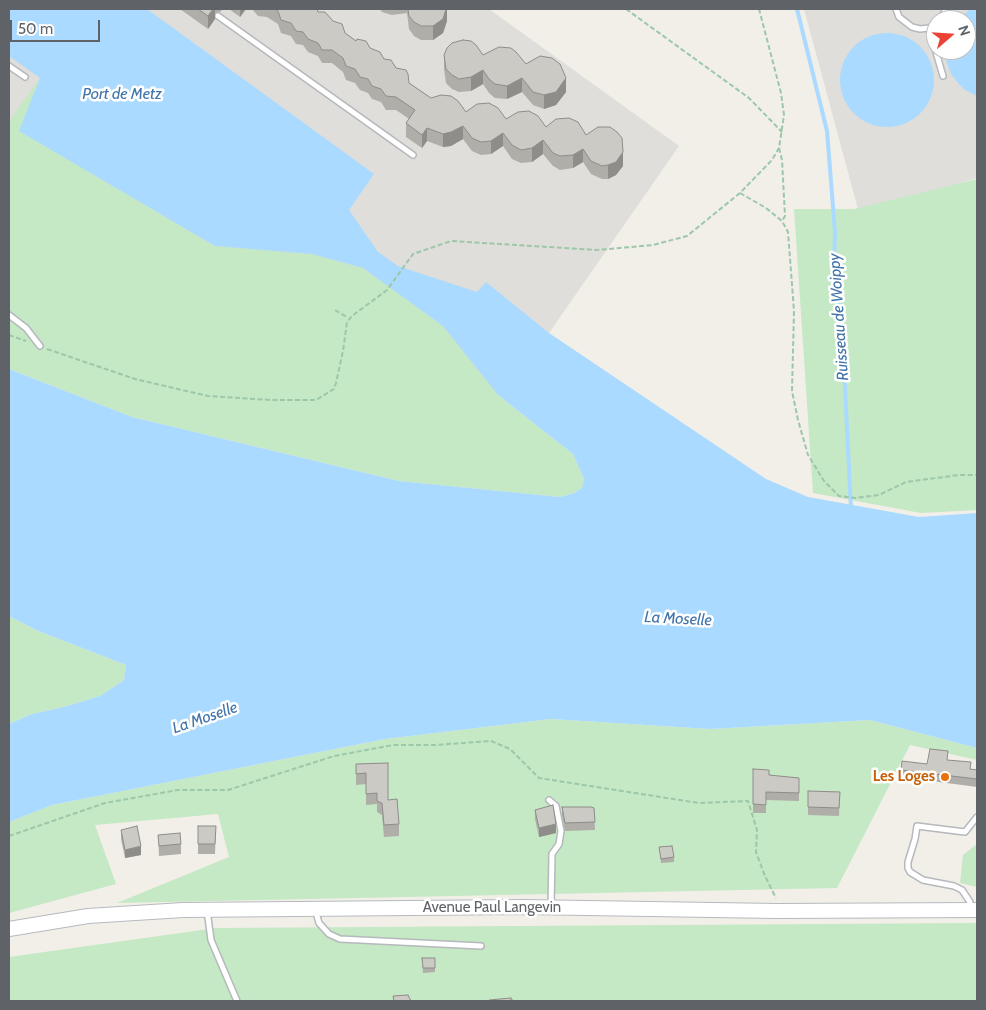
<!DOCTYPE html>
<html>
<head>
<meta charset="utf-8">
<style>
  body { margin:0 }
  #map { position:relative; width:986px; height:1010px; overflow:hidden; background:#f1efe8; font-family:Cabin,sans-serif }
  canvas { display:block }
  .frame { position:absolute; inset:0; border:10px solid #5f6368; pointer-events:none }
  .north { position:absolute; left:926px; top:10px; width:50px; height:50px; box-sizing:border-box; background:#fff; border:1px solid #bfc1c3; border-radius:50%; rotate:71deg; font-size:14px; font-weight:700; line-height:20px; text-align:center; color:#5f6368 }
  .north::after { content:''; display:block; margin:auto; width:18px; height:22px; background:#ea4335; clip-path:polygon(50% 0,100% 100%,50% 72%,0 100%) }
  .scale { position:absolute; left:10px; top:20px; width:90px; height:22px; box-sizing:border-box; border:2px solid #5f6368; border-top:0; padding-left:6px; font-size:15px; line-height:18px; white-space:nowrap; color:#5f6368; -webkit-text-stroke:4px #fff; paint-order:stroke }
</style>
</head>
<body>
<div id="map">
<canvas width="986" height="1010"></canvas>
<div class="frame"></div>
<div class="north">N</div>
<div class="scale">50 m</div>
</div>
<script>
const context = document.querySelector('canvas').getContext('2d');
context.lineJoin = 'round';
function fillPath(path, color) { context.fillStyle = color; context.fill(path, 'evenodd'); }
const toPath = rows => new Path2D(rows.map(r => 'M' + r).join(''));
function strokePath(path, color, width, dash) { context.strokeStyle = color; context.lineWidth = width; context.lineCap = dash ? 'butt' : 'round'; context.setLineDash(dash || []); context.stroke(path); }
function label(font, color, halo, rows, align = 'center') {
  context.font = font + ' Cabin,sans-serif'; context.lineWidth = 5; context.setLineDash([]); context.textBaseline = 'middle'; context.strokeStyle = halo; context.fillStyle = color; for (const [text, x, y, turn = 0] of rows) {
    context.save(); context.translate(x, y); context.rotate((+turn || 0) * Math.PI / 180); context.textAlign = isNaN(turn) ? turn : align; if (halo) context.strokeText(text, 0, 0); context.fillText(text, 0, 0); context.restore();
  }
}
fillPath(toPath([
  [9,9,489,9,679,146,549,333,498,395,9,150],
  [804,9,977,9,977,178,859,213],
  [936,20,966,20,966,50,936,50]
]), '#e0deda');
fillPath(toPath([
  [40,77,20,131,215,246,312,254,363,268,443,326,498,395,573,454,584,479,582,488,574,493,560,497,399,481,132,417,9,369,9,122],
  [977,179,977,510,921,513,813,493,794,209,854,209],
  [9,616,36,630,126,665,124,680,100,696,64,707,32,714,9,724],
  [551,719,710,729,870,720,977,748,977,760,910,745,837,888,117,903,229,857,218,814,95,825,116,884,9,913,9,822,52,805,385,739],
  [977,844,977,887,960,883,963,855],
  [977,923,977,1001,9,1001,9,957,216,928]
]), '#c5e8c5');
fillPath(toPath([
  [9,9,147,9,374,174,349,210,378,252,398,266,477,292,486,282,549,333,766,479,808,497,919,517,977,513,977,748,870,720,710,729,551,719,385,739,52,805,9,822,9,724,32,714,64,707,100,696,124,680,126,665,36,630,9,616,9,369,132,417,399,481,560,497,574,493,582,488,584,479,573,454,498,395,443,326,363,268,312,254,215,246,19,131,40,78,9,56],
  [971,9,977,9,977,96,965,90,957,82,950,72,946,60,945,50,966,50,966,20,957,20],
  '840 80a47 47 0 1 1 94 0a47 47 0 1 1-94 0Z'
]), '#aadaff');
strokePath(toPath([
  [797,9,827,131,835,232,834,268,840,308,840,340,844,369,851,509]
]), '#aadaff', 4);
const lane = toPath([
  [896,9,899,17,912,27,920,29,929,28,936,24],
  [218,16,413,155],
  [940,20,946,9],
  [929,28,943,76],
  [9,66,25,77],
  [9,315,26,328,40,346],
  [549,800,556,806,561,831,559,844,552,854,551,906],
  [315,909,319,923,329,934,340,939,481,946],
  [207,910,211,940,237,1001],
  [969,910,970,902,962,890,954,886,923,880,910,872,908,868,908,862,915,839,917,826,965,832,977,817]
]);
const secondary = toPath([
  [9,929,88,916,183,910,523,907,777,911,977,910]
]);
strokePath(lane, '#b5b8bc', 8);
strokePath(secondary, '#b6babf', 16);
strokePath(toPath([
  [626,9,749,98,782,132],
  [779,148,782,160,785,216,782,221],
  [740,193,766,208,782,221,788,232,794,311,792,391,798,420,808,455,824,481,839,496,855,498,879,495,906,482,959,475,977,475],
  [335,310,347,317],
  [9,335,26,341],
  [47,349,135,379,208,396,271,400,316,400,334,389,336,383,343,351,347,322,352,316,387,290,413,254,451,241,597,250,653,245,687,236,740,193,772,160,779,148,784,115,781,93,759,9],
  [9,836,105,803,178,790,228,790,334,756,393,745,435,745,491,741,510,749,539,778,699,803,748,801,757,830,756,852,765,876,776,898]
]), '#9cc7a9', 2, [5, 2.5]);
strokePath(lane, '#fff', 5);
strokePath(secondary, '#fff', 14);
fillPath(toPath([
  [180,9,223,9,220,12,215,13,215,19,208,29],
  [229,9,246,9,240,17],
  [252,9,317,9,318,12,333,21,345,33,356,41,370,48,396,68,409,83,431,98,466,112,586,135,623,166,616,175,608,179,602,179,591,174,583,162,573,168,560,170,553,166,543,154,532,162,521,163,512,159,503,146,491,154,481,155,472,151,463,139,451,146,443,147,427,141,422,148,406,137,406,123,409,119,396,110,386,110,381,102,372,99,368,93,360,90,355,83,346,80,343,72,332,63,322,63,318,56,308,52,303,45,296,44,291,36,281,33,278,24,267,17,258,16],
  [380,9,447,9,447,21,443,33,433,40,421,40,414,36,409,29,407,13,392,15,382,12],
  [444,55,483,55,526,64,566,92,556,105,544,109,533,105,522,92,507,99,495,98,489,93,483,84,471,91,459,92,452,89,446,83,444,69],
  [948,760,971,769,977,770,977,787,901,777,901,770],
  [388,763,388,800,399,824,399,836,384,837,382,815,377,812,377,804,366,805,366,784,356,785,356,764],
  [753,769,769,775,799,778,799,801,766,800,766,813,753,813],
  [808,791,840,792,839,816,808,815],
  [562,807,594,808,595,830,565,831,562,815],
  [535,810,556,833,539,837,535,819],
  [198,826,216,826,215,854,198,854],
  [121,830,141,855,125,858,121,839],
  [158,835,181,844,181,854,159,856],
  [659,847,674,857,674,862,661,863],
  [422,958,435,958,435,972,423,973]
]), '#afaea9');
fillPath(toPath([
  [213,9,215,9,215,19,208,29,208,16],
  [240,9,246,9,240,17],
  [447,9,447,21,443,33,433,40,433,26],
  [483,70,483,84,471,91,471,77],
  [522,78,522,92,507,99,507,86],
  [566,78,566,92,556,105,544,109,544,95],
  [463,126,463,139,451,146,443,147,443,134],
  [427,128,427,141,422,148,422,135],
  [503,133,503,146,491,154,491,141],
  [543,140,543,154,532,162,532,148],
  [583,149,583,162,573,168,573,155],
  [623,152,623,166,616,175,608,179,608,165],
  [556,824,556,833,539,837,539,828],
  [141,846,141,855,125,858,125,850]
]), '#8f8d8a');
const building = toPath([
  [198,9,213,9,208,16,198,9],
  [275,9,317,9,318,12,325,12,333,21,342,24,345,33,356,41,357,39,366,41,370,48,380,52,384,59,391,60,396,68,406,70,408,74,409,83,431,98,441,95,451,96,458,101,466,112,477,104,489,103,498,108,506,119,518,112,529,111,538,116,546,127,556,119,569,118,578,122,586,135,598,127,610,127,617,132,622,138,623,152,616,162,608,165,602,166,591,161,583,149,573,155,560,156,553,153,543,140,532,148,521,150,512,145,503,133,491,141,481,142,472,138,463,126,451,132,443,134,427,128,422,135,406,123,415,110,396,97,386,96,381,89,372,86,368,79,360,77,355,69,346,66,343,58,332,50,322,50,318,43,308,39,303,32,296,31,291,23,281,20,278,11,275,9],
  [408,9,446,9,443,19,433,26,421,26,414,22,409,16,408,9],
  [463,40,471,41,476,45,483,55,499,47,511,48,516,52,526,64,540,56,552,58,560,64,566,78,556,92,544,95,533,92,522,78,507,86,495,84,489,79,483,70,471,77,459,79,452,75,446,69,444,55,447,48,452,43,463,40],
  [930,749,948,751,947,760,971,762,970,769,977,770,977,779,901,770,902,761,927,764,930,749],
  [388,763,388,800,397,799,399,824,384,825,382,803,377,801,377,793,366,794,366,773,356,774,356,764,388,763],
  [753,769,769,770,769,775,799,778,799,793,766,792,766,805,753,804,753,769],
  [808,791,840,792,839,808,808,807,808,791],
  [553,805,556,824,539,828,535,810,553,805],
  [562,807,591,807,594,808,595,822,565,823,562,807],
  [137,826,141,846,125,850,121,830,137,826],
  [198,826,216,826,215,844,198,844,198,826],
  [180,833,181,844,159,846,158,835,180,833],
  [672,846,674,857,661,859,659,847,672,846],
  [422,958,435,958,435,968,423,968,422,958],
  [408,995,411,1001,394,1001,393,996,408,995],
  [511,998,511,1000,513,1000,513,1001,489,1001,489,1000,511,998]
]);
fillPath(building, '#cccac5');
strokePath(building, '#8f8d8a', 1);
for (const [x, y, r, color] of [
  [945,777,5,"#e8710a"]
]) { const dot = new Path2D(); dot.arc(x, y, r, 0, 2 * Math.PI); context.fillStyle = color; context.fill(dot); strokePath(dot, '#fff', 2); }
label('bold 15px', '#c56008', '#fff', [
  ["Les Loges",935,777]
], 'right');
label('15px', '#5f6368', '#fff', [
  ["Avenue Paul Langevin",492,908]
]);
label('italic 16px', '#4174aa', '#fff', [
  ["Port de Metz",122,94],
  ["Ruisseau de Woippy",839,317,-94],
  ["La Moselle",678,619,3],
  ["La Moselle",205,718,-19]
]);
</script>
</body>
</html>
